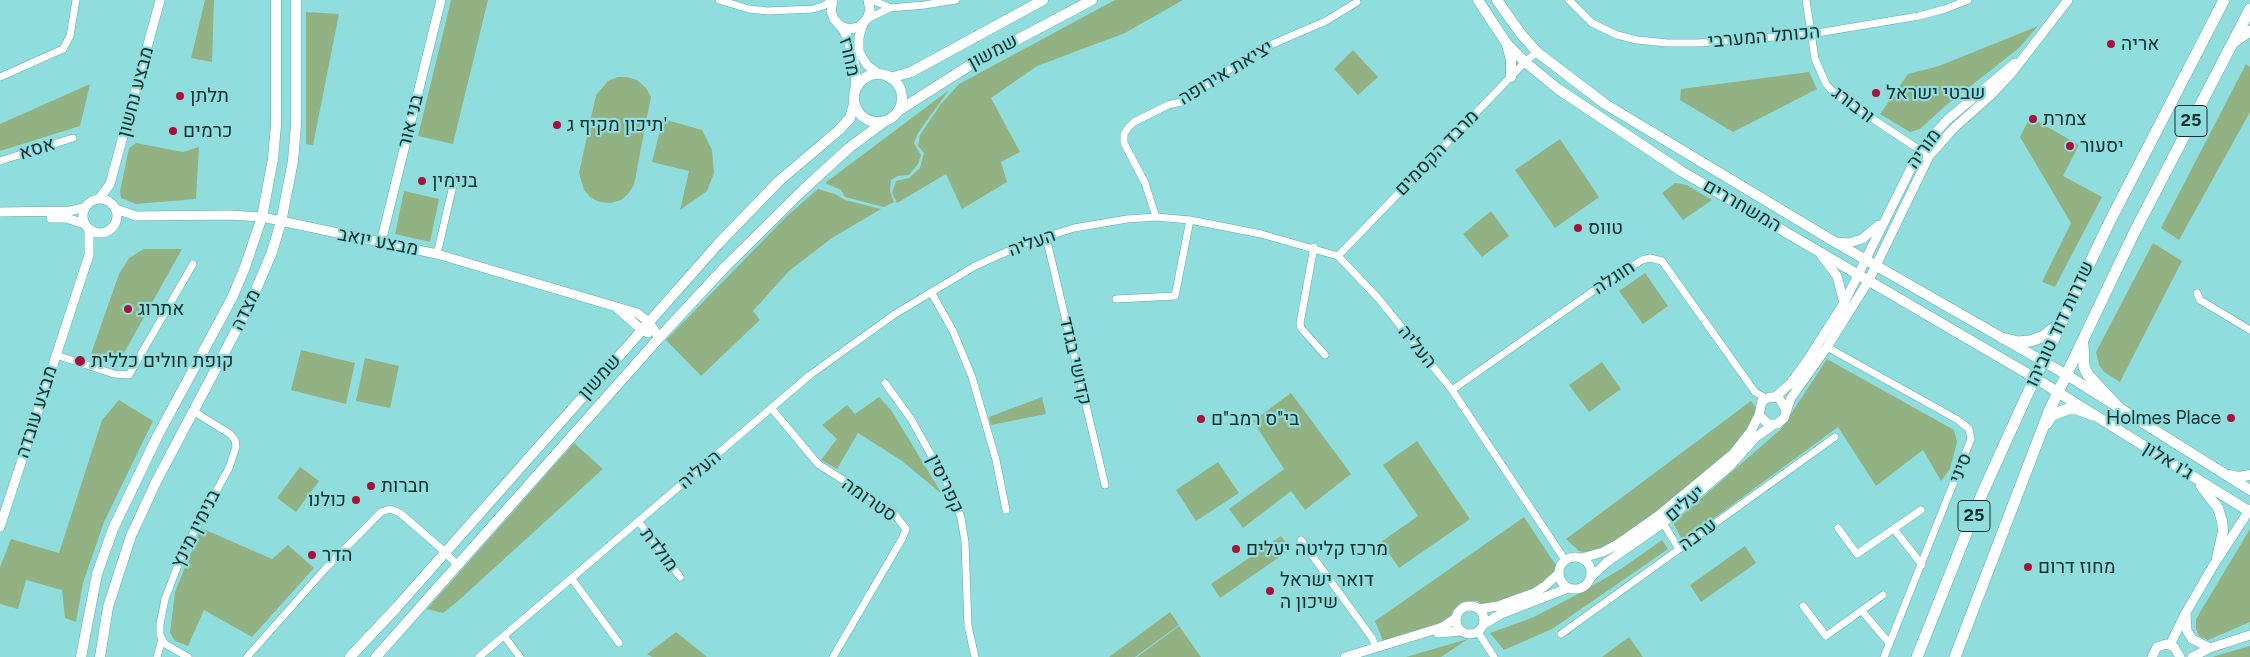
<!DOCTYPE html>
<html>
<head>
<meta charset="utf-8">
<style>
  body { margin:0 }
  canvas { display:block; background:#8fdedd }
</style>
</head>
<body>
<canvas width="2250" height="657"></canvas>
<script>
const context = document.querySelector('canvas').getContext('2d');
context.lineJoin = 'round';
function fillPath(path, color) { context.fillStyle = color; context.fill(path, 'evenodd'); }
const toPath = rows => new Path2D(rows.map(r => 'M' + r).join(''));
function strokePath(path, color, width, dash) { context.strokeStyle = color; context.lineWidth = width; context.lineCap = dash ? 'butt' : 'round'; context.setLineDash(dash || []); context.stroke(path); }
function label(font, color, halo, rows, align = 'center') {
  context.font = font + ' Figtree,Heebo,sans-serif'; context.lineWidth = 4.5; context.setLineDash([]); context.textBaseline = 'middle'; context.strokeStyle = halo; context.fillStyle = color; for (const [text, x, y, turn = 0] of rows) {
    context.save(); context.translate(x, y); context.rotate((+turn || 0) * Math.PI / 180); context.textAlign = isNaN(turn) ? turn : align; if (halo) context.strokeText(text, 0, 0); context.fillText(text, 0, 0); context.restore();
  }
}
fillPath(toPath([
  [205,0,214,0,212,62,191,58],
  [451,0,488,0,453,144,418,136],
  [1115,0,1183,0,1125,33,1037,66,991,98,1020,152,1001,162,1007,182,962,209,946,174,897,203,892,193,896,181,909,178,920,168,924,153,918,146,920,135,941,104,959,84],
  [306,12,339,14,313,145,306,144],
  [2038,26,2019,48,1944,107,1920,129,1910,132,1880,114,1908,74,1939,66],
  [1353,50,1378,77,1358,95,1334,69],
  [2246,64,2250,67,2250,112,2179,240,2161,228],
  [1809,72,1817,89,1733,132,1680,100,1681,89],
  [618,77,627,77,637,80,646,88,651,97,634,185,628,194,621,200,611,203,599,202,590,197,584,190,579,173,596,95,608,81],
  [90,84,80,126,0,151,0,124],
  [949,90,918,133,914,143,921,155,918,164,909,175,898,176,891,180,890,192,894,202,884,207,845,197,841,190,825,183],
  [2030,117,2079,145,2063,176,2102,197,2055,287,2042,282,2071,223,2020,137],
  [663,119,702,130,712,150,714,173,707,191,680,210,689,171,652,162],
  [1560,139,1599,197,1555,228,1515,170],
  [136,143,183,152,199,147,196,199,136,204,121,198,120,191,129,148],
  [1675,183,1687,185,1712,200,1683,220,1662,193],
  [818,189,835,194,845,200,881,209,832,238,789,271,753,311,760,320,701,376,666,340,787,216],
  [404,191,439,199,430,242,395,234],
  [1491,211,1509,236,1482,257,1463,234],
  [2153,243,2182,261,2120,382,2104,372,2099,365,2096,352],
  [144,249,182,249,124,353,118,356,103,358,91,354,119,274,129,258],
  [1645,273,1668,306,1643,324,1619,291],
  [301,350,355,363,346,404,291,390],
  [365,358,399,366,390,408,356,401],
  [1827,359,1954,430,1957,442,1950,469,1941,481,1923,450,1876,486,1838,427,1683,541,1673,523,1781,429],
  [1602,362,1621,389,1589,412,1569,385],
  [1291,393,1351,474,1305,510,1291,491,1243,528,1229,509,1284,469,1253,421],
  [879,397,891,410,942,494,902,461,858,433,837,469,821,460,837,439,822,425,847,405,855,414],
  [1042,397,1046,414,991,425,989,417],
  [119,400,153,421,104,522,83,583,76,622,65,618,62,590,26,580,18,609,0,604,0,567,11,539,59,553,102,420],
  [1751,401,1762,416,1736,445,1659,510,1604,549,1590,554,1579,551,1566,539],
  [1417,441,1470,519,1399,568,1381,542,1418,516,1383,465],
  [574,443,603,469,458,601,443,613,427,609],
  [1218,462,1239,493,1196,521,1176,490],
  [300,467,319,481,296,512,277,498],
  [1524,517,1557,567,1556,575,1540,586,1485,606,1477,601,1462,602,1453,610,1450,619,1384,643,1375,621],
  [201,528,272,559,288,545,314,568,252,637,204,610,188,646,175,641,170,633,175,592],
  [2250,529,2250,622,2208,640,2199,636,2196,629,2196,619],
  [1281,536,1291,549,1220,598,1211,584],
  [1662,540,1668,549,1552,629,1504,650,1490,633,1534,617,1580,593,1621,569],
  [1745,546,1756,563,1701,602,1690,585],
  [1170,612,1179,625,1135,657,1109,657],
  [1179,626,1201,657,1137,657],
  [676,632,707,657,652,657,647,654],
  [1629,637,1643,657,1602,657],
  [1468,639,1441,657,1406,657],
  [2250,646,2250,657,2213,657,2215,656]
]), '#93b283');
const minor = toPath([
  [719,0,749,9,768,11,813,9,823,6,833,0],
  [871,0,889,7],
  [1569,0,1592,23,1617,35,1637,40,1667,43,1698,43,1811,34,1919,16,1945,9,1968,0],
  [1806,0,1815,59,1826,84,1835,94,1929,156],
  [867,19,890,8,924,5,956,0],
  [0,77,63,49,70,36,76,0],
  [0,161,73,138],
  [1156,217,1145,183,1124,143,1124,134,1128,128,1134,122,1168,105,1185,101,1254,52,1326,21,1357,2],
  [1046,237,1105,485],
  [1314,247,1300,323,1301,328,1325,355],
  [437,254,455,177],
  [1338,256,1525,62,1537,52],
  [931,292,953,331,972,377,996,460,1006,510],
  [2197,293,2200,300,2250,330],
  [1116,299,1175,296,1190,220],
  [1827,347,1958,420,1969,429,1971,439,1884,657],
  [56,355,114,374,129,375,193,264],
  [885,383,911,419,953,494,961,518,965,542,968,626,975,657],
  [1452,390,1596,289,1642,260,1650,258,1662,261,1755,392,1766,398],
  [772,409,818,464,892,511,906,529,902,539,833,657],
  [639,522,680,577],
  [1663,523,1679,549],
  [1838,528,1857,554,1921,510],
  [1894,529,1922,565],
  [1301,540,1372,638,1376,647],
  [572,579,619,643],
  [1803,606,1826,636,1883,595],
  [1862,611,1889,643],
  [1478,632,1494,657],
  [1561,634,1835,437],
  [504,636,520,657],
  [157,657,162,639],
  [188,657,165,644,160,635,160,624,165,599,183,552,229,468,236,447,235,440,230,434,193,411],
  [247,657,325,569,381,512,390,509,400,513,445,552,458,566],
  [479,657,810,375,895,314,975,266,1026,243,1074,228,1127,219,1156,217,1190,220,1261,234,1338,256,1378,298,1452,390,1565,560]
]);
const tertiary = toPath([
  [833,0,831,11,834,19,840,26,849,29,859,27,867,19,870,10,868,0],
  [863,24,859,37,859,52,867,65,879,74],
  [841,26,847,37,856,69,855,89],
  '83 216a17 17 0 1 1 34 0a17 17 0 1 1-34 0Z',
  [99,199,110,184,160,0],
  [116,209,136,216,229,215,262,217,437,254,637,313,649,322,659,338],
  [0,212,70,211,86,207],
  [51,218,66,218,85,224],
  [381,242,441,0],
  [1835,242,1849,243,1862,239,1879,225],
  [1821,255,1837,276,1844,303],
  [618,309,642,330,648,333],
  [1775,397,1790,384,1807,361,1844,303,1920,150,1947,120,2015,63],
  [1786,410,1779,398,1770,397,1762,401,1759,415,1768,424,1777,424,1784,418,1791,398,1827,347,1869,280,1929,156,1954,128,1991,95,2010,75,2068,0],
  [0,527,89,255,89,230],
  '1559 573a16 16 0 1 1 32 0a16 16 0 1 1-32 0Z',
  [1582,558,1603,552,1618,544,1658,516,1733,454,1751,431,1759,415],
  [1591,577,1607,562,1663,523,1731,465,1756,437,1773,425],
  '1456 620a14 14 0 1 1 28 0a14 14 0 1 1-28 0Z',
  [1479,609,1498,606,1534,593,1545,586,1558,574],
  [2186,614,2187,631,2192,639,2210,648],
  [1484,624,1501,614,1568,588],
  [1438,633,1461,631],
  [2170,645,2184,616,2213,566,2250,509],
  [1345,657,1443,627,1456,618],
  [2152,657,2157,647,2166,644,2174,647,2180,657],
  [2192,657,2210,648,2250,635]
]);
const secondary = toPath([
  [1478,0,1507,44,1525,62,1558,89,1681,171,2035,378,2250,512],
  [1497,0,1521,34,1537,52,1605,104,1833,241,2067,375,2250,490],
  [1507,45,1511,60,1511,77],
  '854 98a24 24 0 1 1 48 0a24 24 0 1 1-48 0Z',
  [890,78,911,72,1043,0],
  [898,111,975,62,1092,0],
  [2229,475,2238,477,2250,475],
  [2201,486,2218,508,2222,521,2223,531,2217,558],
  [81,657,97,574,113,529,157,437,232,298,245,267,262,217,273,159,276,125,276,0],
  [100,657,108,607,131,536,156,482,249,306,272,252,281,222,293,161,296,125,296,0],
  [350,657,397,607,719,243,779,181,839,130,850,118,854,104],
  [376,657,659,338,724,268,804,189,850,147,884,122]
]);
const trunk = toPath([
  [2235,41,2250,31],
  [2002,338,2018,342,2030,341,2042,337,2059,324],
  [2083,345,2084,367,2088,375,2118,407],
  [2047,423,2052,415,2068,409,2077,409,2093,415],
  [1917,657,1982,494,2026,397,2110,221,2224,0],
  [1955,657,2050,409,2134,233,2250,9]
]);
strokePath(minor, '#5dacab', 8);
strokePath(tertiary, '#5dacab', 10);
strokePath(secondary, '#5dacab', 11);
strokePath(trunk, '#5dacab', 12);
strokePath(minor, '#fff', 7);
strokePath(tertiary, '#fff', 9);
strokePath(secondary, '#fff', 10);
strokePath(trunk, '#fff', 11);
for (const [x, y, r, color] of [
  [2111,44,5,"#a81139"],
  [1876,93,5,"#a81139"],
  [180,96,5,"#a81139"],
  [2033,119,5,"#a81139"],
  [557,125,5,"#a81139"],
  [173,131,5,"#a81139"],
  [2070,146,5,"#a81139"],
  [422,181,5,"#a81139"],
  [1578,228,5,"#a81139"],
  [128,309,5,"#a81139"],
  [80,361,6,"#a81139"],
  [2231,418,5,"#a81139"],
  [1201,419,5,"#a81139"],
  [371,486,5,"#a81139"],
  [356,500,5,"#a81139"],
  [1236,549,5,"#a81139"],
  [312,555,5,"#a81139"],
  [2028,567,5,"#a81139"],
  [1270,591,5,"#a81139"]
]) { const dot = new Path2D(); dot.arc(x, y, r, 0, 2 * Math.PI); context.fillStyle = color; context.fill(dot); strokePath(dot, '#8fdedd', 2); }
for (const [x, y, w] of [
  [2191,121,32],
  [1974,516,32]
]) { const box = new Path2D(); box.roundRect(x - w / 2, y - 15.5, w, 31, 4); context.fillStyle = '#8fdedd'; context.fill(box); strokePath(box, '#0d2f2f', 1); }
label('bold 18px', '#0d2f2f', null, [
  ["25",2191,121],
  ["25",1974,516]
]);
label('19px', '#0d2f2f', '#8fdedd', [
  ["הכותל המערבי",1764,37,-5],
  ["שמשון",993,52,-28],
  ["מחרז",849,57,77],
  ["יציאת אירופה",1226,73,-31],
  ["מבצע נחשון",136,92,-75],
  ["ורבורג",1853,105,37],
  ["בני אור",411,121,-76],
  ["אסא",37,149,-17],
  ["מוריה",1924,149,-54],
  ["מרבד הקסמים",1437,153,-46],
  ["המשחררים",1742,206,30],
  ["מבצע יואב",378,242,11],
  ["העליה",1032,243,-20],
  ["חוגלה",1614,278,-33],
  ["מצדה",246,310,-64],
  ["שדרות דוד טוביהו",2060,324,-65],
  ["העליה",1417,347,51],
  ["קדושי בגדד",1075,361,77],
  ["שמשון",600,377,-48],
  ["מבצע עובדה",37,412,-72],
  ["ג'ו אלון",2168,461,32],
  ["סיני",1961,468,-68],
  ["העליה",700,470,-40],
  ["קפריסין",945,484,65],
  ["סטרומה",869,500,35],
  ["יעלים",1685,504,-40],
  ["בנימין מינץ",196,529,-63],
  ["ערבה",1698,535,-36],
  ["מולדת",659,550,53]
]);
label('19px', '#0d2f2f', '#8fdedd', [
  ["אריה",2121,44],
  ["שבטי ישראל",1886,93],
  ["תלתן",190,96],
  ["צמרת",2043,119],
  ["תיכון מקיף ג'",567,125],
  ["כרמים",183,131],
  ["יסעור",2080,146],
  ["בנימין",432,181],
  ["טווס",1588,228],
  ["אתרוג",138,309],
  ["קופת חולים כללית",91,361],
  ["Holmes Place",2221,418,"right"],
  ["בי\"ס רמב\"ם",1211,419],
  ["חברות",381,486],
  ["כולנו",346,500,"right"],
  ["מרכז קליטה יעלים",1246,549],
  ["הדר",322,555],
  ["מחוז דרום",2038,567],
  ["דואר ישראל",1280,580],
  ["שיכון ה",1280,602]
], 'left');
</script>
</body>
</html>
